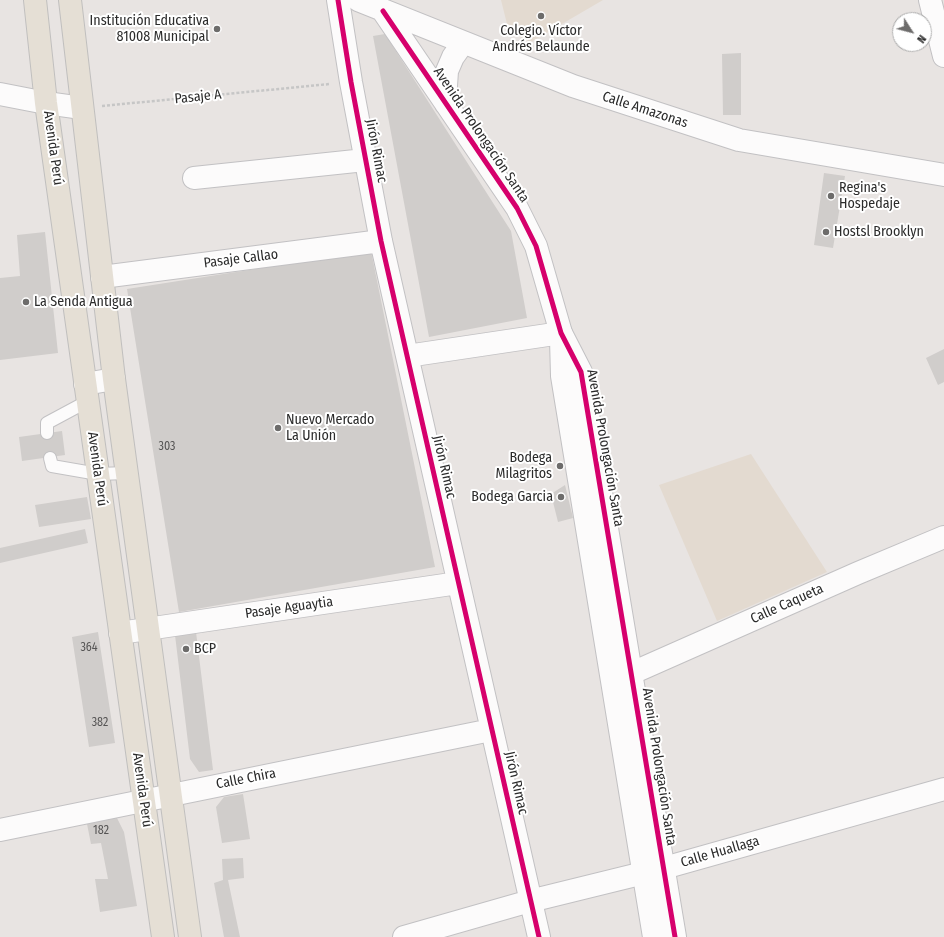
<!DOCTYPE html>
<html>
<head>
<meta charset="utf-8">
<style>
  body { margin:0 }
  #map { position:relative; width:944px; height:937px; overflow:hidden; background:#e8e4e2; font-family:"Fira Sans Condensed",sans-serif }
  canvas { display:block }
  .north { position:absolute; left:892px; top:12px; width:40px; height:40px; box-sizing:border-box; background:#fff; border:1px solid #aaa; border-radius:50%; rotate:126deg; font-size:11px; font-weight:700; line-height:16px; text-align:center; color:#2b2b2b }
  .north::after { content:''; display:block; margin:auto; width:14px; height:18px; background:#6d6c6b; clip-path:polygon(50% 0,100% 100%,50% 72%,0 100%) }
</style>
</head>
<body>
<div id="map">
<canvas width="944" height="937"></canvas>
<div class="north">N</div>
</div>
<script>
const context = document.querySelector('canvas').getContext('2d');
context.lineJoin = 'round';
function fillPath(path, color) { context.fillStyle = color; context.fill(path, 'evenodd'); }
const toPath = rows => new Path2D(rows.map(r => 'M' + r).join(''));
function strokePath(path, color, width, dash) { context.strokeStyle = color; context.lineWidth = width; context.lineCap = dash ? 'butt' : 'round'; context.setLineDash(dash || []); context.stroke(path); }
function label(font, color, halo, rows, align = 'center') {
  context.font = font + ' "Fira Sans Condensed",sans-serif'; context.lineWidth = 4; context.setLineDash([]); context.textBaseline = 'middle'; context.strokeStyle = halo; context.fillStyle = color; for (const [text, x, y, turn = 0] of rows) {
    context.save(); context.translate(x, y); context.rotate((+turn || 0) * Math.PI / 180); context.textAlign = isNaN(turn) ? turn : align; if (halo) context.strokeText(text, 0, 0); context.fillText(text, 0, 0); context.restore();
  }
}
fillPath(toPath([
  [501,0,603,0,531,42,509,32],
  [751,454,827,572,717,621,659,485]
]), '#e3dad0');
fillPath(toPath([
  [385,34,511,231,527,318,429,337,373,36],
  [741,53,741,115,723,115,722,54],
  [824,173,845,176,833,248,814,245],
  [45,232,58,353,0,360,0,278,20,276,17,235],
  [371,251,435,567,179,612,127,289],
  [944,349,944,382,938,385,926,358],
  [62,431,65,455,22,461,19,437],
  [565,485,573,518,558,522,551,494],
  [87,497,91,519,39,527,35,505],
  [85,529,88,543,0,563,0,548],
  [98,632,115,743,89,747,72,637],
  [196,632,213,770,199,772,190,759,175,635],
  [243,794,250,839,222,843,216,807,224,797],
  [117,818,124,832,137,906,100,912,95,879,108,879,101,843,91,844,87,824],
  [243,858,244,878,228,880,240,937,224,937,214,883,223,880,222,859]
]), '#d0cdcb');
const service = toPath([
  [47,433,47,423,88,401],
  [50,458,52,466,98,474,127,473]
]);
const minor = toPath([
  [338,0,351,82,381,241,539,937],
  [930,0,944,56],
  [0,94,46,103,82,108],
  [194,178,365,160],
  [102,277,381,241],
  [407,356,561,333],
  [120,633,458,583],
  [632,673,858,573,944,537],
  [0,830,491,730],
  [404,937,530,901,664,868,944,789]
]);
const tertiary = toPath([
  [358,0,573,86,739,140,944,175],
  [383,11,517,208,536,246,561,333,581,372,675,937],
  [446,104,446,86,447,71,453,57,463,43],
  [561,339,562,376,654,937],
  [85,384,114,379]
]);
const primary = toPath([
  [35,0,46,103,163,937],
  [70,0,114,379,190,937]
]);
strokePath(service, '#c2c1c3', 14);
strokePath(minor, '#c2c1c3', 24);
strokePath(tertiary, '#c2c1c3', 24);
strokePath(primary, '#c0bfbe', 24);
strokePath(toPath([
  [102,106,330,84]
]), '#c6c6c6', 2.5, [3, 2]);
strokePath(service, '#fcfbfb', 12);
strokePath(minor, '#fcfbfb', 22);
strokePath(tertiary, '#fcfbfb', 22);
strokePath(primary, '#e5dfd5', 22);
strokePath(toPath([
  [338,0,351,82,381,241,539,937],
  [383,11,517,208,536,246,561,333,581,372,675,937]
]), '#d6006c', 5);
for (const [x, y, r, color] of [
  [541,16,4,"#6d6c6b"],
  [217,29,4,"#6d6c6b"],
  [831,196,4,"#6d6c6b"],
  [826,232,4,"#6d6c6b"],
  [26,302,4,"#6d6c6b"],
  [278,428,4,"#6d6c6b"],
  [560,466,4,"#6d6c6b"],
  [561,497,4,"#6d6c6b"],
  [186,649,4,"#6d6c6b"]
]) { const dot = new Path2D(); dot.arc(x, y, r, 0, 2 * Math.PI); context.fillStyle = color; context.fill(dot); strokePath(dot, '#fff', 1.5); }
label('12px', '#555454', null, [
  ["303",167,447],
  ["364",89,648],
  ["382",100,723],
  ["182",101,831]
]);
label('14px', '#2b2b2b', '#fff', [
  ["Institución Educativa",209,21,"right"],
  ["81008 Municipal",209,37,"right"],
  ["Colegio. Víctor",541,31,"center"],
  ["Andrés Belaunde",541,47,"center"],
  ["Regina's",839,188],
  ["Hospedaje",839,204],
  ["Hostsl Brooklyn",834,232],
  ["La Senda Antigua",34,302],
  ["Nuevo Mercado",286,420],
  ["La Unión",286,436],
  ["Bodega",552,458,"right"],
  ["Milagritos",552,474,"right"],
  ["Bodega Garcia",553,497,"right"],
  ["BCP",194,649]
], 'left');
label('14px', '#2b2b2b', '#fff', [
  ["Pasaje A",198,97,-6],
  ["Calle Amazonas",645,110,18],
  ["Avenida Prolongación Santa",481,135,56],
  ["Avenida Perú",53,148,82],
  ["Jirón Rimac",376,151,79],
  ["Pasaje Callao",241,259,-7],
  ["Avenida Prolongación Santa",605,448,80],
  ["Jirón Rimac",444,467,77],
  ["Avenida Perú",97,469,82],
  ["Calle Caqueta",787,604,-24],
  ["Pasaje Aguaytia",289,608,-8],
  ["Avenida Prolongación Santa",659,767,81],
  ["Calle Chira",246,779,-11],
  ["Jirón Rimac",516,783,77],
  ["Avenida Perú",142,790,82],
  ["Calle Huallaga",720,852,-16]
]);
</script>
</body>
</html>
